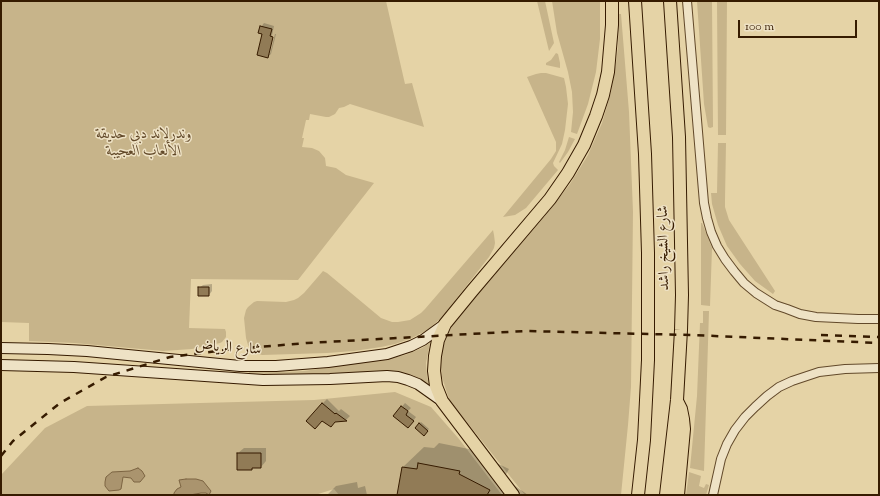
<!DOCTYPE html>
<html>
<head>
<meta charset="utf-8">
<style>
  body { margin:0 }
  #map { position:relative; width:880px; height:496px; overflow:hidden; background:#e5d3a6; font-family:"Sorts Mill Goudy",serif }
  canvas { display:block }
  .frame { position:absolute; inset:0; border:2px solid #361b00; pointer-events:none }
  .scale { position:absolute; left:738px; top:20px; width:119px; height:18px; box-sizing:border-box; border:2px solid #361b00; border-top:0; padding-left:5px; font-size:12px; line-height:14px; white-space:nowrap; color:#361b00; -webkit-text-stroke:3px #eee2c5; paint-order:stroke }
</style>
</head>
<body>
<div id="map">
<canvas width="880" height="496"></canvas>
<div class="frame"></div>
<div class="scale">100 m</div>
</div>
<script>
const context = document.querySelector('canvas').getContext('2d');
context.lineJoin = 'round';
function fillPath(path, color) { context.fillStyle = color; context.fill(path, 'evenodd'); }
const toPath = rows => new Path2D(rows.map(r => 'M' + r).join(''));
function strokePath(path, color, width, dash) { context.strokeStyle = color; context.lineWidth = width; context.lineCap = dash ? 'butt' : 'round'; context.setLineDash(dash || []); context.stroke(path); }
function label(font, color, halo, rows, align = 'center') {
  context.font = font + ' "Sorts Mill Goudy",Amiri,serif'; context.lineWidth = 3; context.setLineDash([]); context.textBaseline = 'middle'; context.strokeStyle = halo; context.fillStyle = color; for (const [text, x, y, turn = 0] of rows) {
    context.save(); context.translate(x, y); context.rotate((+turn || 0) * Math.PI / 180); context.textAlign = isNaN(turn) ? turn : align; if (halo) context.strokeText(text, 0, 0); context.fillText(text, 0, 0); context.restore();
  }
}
fillPath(toPath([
  [1,1,386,1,405,84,412,83,424,127,350,104,344,107,339,108,335,114,329,117,326,117,310,114,309,120,306,120,302,138,304,138,302,147,312,148,319,151,325,158,326,166,336,168,346,175,374,183,298,280,191,279,189,328,225,329,226,332,226,337,222,342,220,343,192,349,163,351,74,343,29,341,29,323,1,322],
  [537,1,545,1,554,43,549,51],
  [552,1,600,1,600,39,596,72,588,104,577,134,571,132,573,112,572,92,568,72,557,33],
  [697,1,712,1,713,125,713,127,710,128,708,127,704,104],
  [717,1,727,1,726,135,718,135],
  [619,14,621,14,629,112,633,212,631,387,628,425,621,495,525,495,450,401,447,393,442,377,441,368,442,351,447,335,456,320,544,217,570,184,588,155,602,123,611,92,616,63,618,46],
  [556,53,558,54,560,63,560,68,546,65,546,63,551,60],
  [541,73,546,73,564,78,566,87,568,104,565,130,562,144,553,163,554,166,558,170,526,208,515,215,503,217,551,159,556,151,556,142,527,77,536,74],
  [569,137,575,139,568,152,560,163,559,162,565,150],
  [718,143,726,143,725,200,725,207,729,220,775,291,773,294,755,281,740,264,727,246,718,225,712,204,711,193,717,193],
  [701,223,702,223,712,248,710,306,701,305],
  [493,230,494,235,495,243,494,248,489,257,443,316,429,329,412,338,395,344,381,347,354,351,327,353,262,355,256,353,250,348,248,345,246,338,244,318,246,310,248,307,254,302,257,301,286,302,294,300,298,298,304,293,323,271,327,273,381,318,392,322,398,322,410,320,421,313,425,309],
  [703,311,709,311,704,471,690,468,697,396,700,323,703,323],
  [430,343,426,363,427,377,429,384,418,378,409,375,401,373,383,372,304,375,248,375,249,371,286,372,304,371,387,359,405,355,422,348],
  [395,392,431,407,459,439,502,495,339,495,334,489,315,495,1,495,1,475,45,428,87,406,314,400],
  [689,472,701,476,699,486,704,488,706,484,709,485,706,495,686,495]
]), '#c7b48a');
const water = toPath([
  [138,468,142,471,145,476,140,482,134,482,131,478,123,477,121,489,119,490,109,491,105,486,105,482,106,477,112,472,130,471,138,468],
  [186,479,196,479,203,481,211,491,209,495,206,493,201,493,190,495,174,495,174,493,177,489,181,487,179,480,186,479]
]);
fillPath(water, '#aa946e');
strokePath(water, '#7c6442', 1);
fillPath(toPath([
  [264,23,274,26,268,54,270,54,275,34,276,34,271,54,267,57,263,34,261,27],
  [212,284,212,291,209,295,199,288,203,285],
  [327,399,339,411,341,409,350,416,346,420,335,421,322,404],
  [405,403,411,408,408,411,416,417,411,424,394,416],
  [421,422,429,429,424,434,416,427],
  [439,443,479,451,478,454,509,469,504,478,528,495,399,495,403,467,424,447,434,448],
  [244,448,266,448,266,461,261,467,254,467,252,469,238,453],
  [357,482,358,488,365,486,367,495,327,495,336,486]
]), '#0003');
const building = toPath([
  [260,26,272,29,270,36,273,37,268,58,257,55,262,34,258,33,260,26],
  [198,287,209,287,209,296,198,296,198,287],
  [322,403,335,414,336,413,347,421,335,422,331,427,322,421,315,429,306,421,322,403],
  [401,406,408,411,406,415,414,421,408,428,393,416,401,406],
  [419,423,428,431,424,436,415,428,419,423],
  [237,453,261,453,261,468,252,468,252,470,237,470,237,453],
  [418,463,460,471,459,474,490,490,487,495,397,495,402,467,417,469,418,463]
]);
fillPath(building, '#917b56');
strokePath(building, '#361b00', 1);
const tertiary = toPath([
  [687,1,704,203,707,218,711,232,717,246,725,259,734,271,744,283,756,293,775,305,787,309,800,314,816,317,858,319,879,319],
  [713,495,721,459,727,444,735,430,745,417,755,407,767,396,779,387,792,381,819,372,845,369,879,368]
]);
const secondary = toPath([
  [1,348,48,349,87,351,240,366,276,366,328,362,387,354,411,346,423,340,445,324],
  [1,365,74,367,263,380,330,379,387,376,398,377,408,380,418,384,442,401]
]);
const motorway = toPath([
  [635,1,645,154,648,253,648,360,644,440,638,495],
  [513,495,442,401,436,386,434,371,435,356,438,340,445,324,472,291,550,199,568,173,584,145,596,116,603,95,608,72,612,25,612,1],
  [666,495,677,400,681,330,682,295,679,137,670,1],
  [678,495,684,429,683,419,681,409,678,403]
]);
strokePath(tertiary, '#62492a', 10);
strokePath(secondary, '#361b00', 12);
strokePath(motorway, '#361b00', 14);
strokePath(tertiary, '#eee2c5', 8);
strokePath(secondary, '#eee2c5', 10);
strokePath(motorway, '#e5d3a6', 12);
strokePath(toPath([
  [821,335,879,337],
  [1,456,13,441,60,403,106,377,170,357,234,349,307,343,525,331,691,335,879,343]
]), '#361b00', 2.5, [7, 7]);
label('italic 15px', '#624929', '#eee2c5', [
  ["وندرلاند دبي حديقة",144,135],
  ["الألعاب العجيبة",144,152]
]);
label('15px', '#361b00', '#eee2c5', [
  ["شارع الشيخ راشد",665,248,-91],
  ["شارع الرياض",228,349,4]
]);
</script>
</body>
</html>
